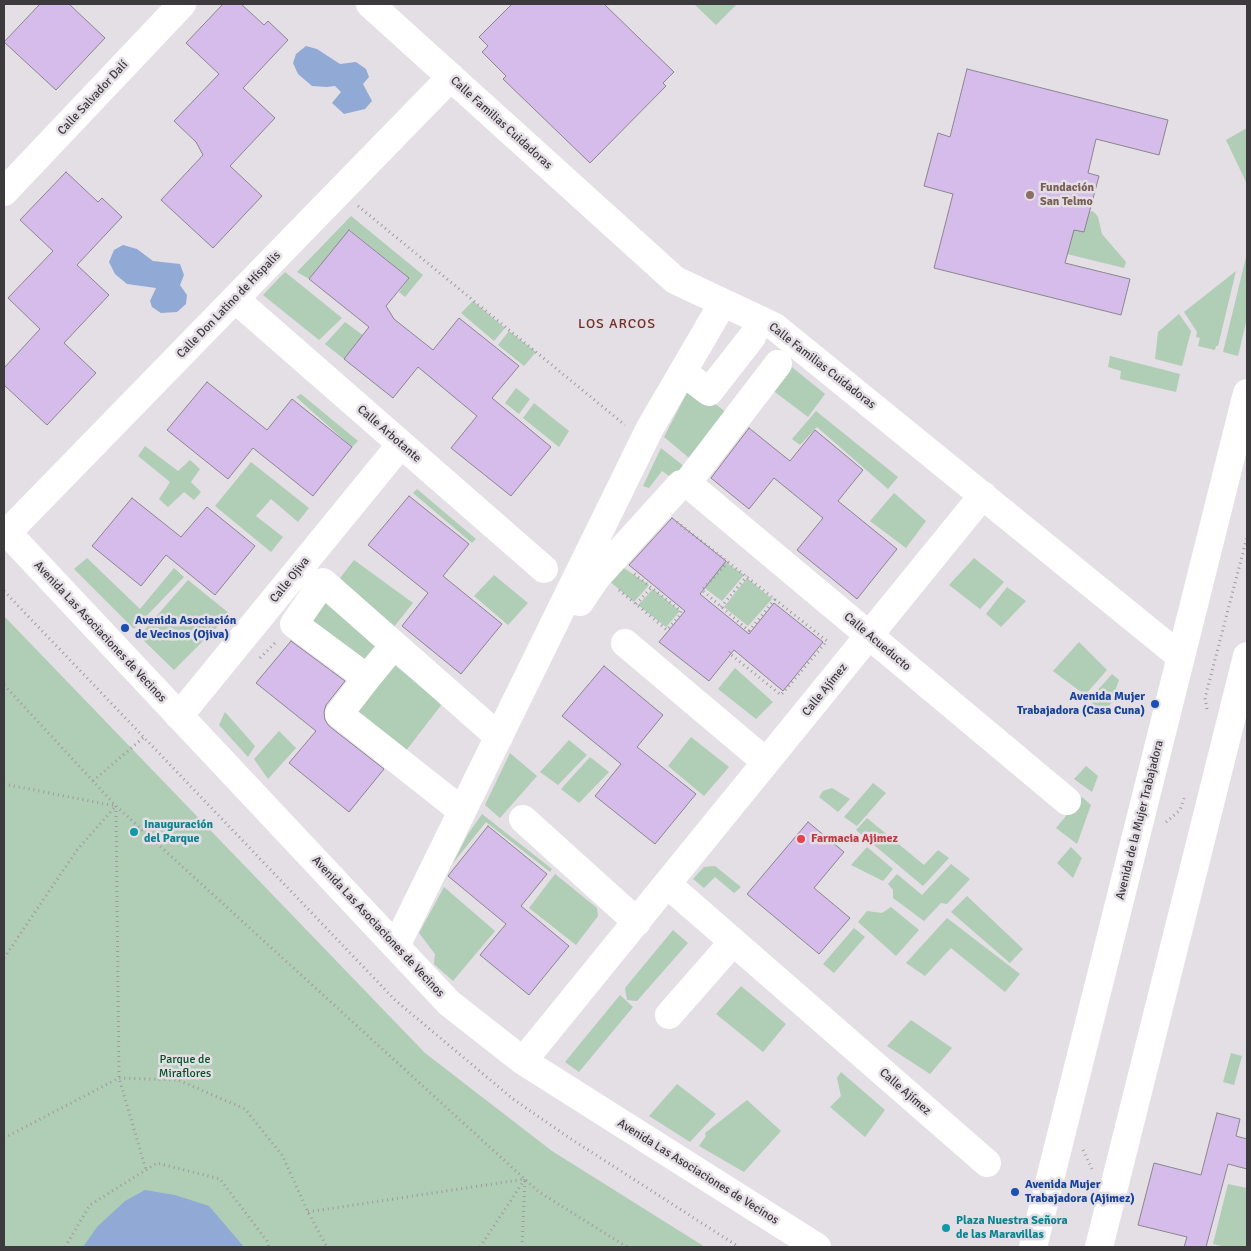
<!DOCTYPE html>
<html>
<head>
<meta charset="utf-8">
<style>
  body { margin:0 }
  #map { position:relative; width:1251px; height:1251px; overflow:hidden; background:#e4dee5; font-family:Signika,sans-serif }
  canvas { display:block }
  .frame { position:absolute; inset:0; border:5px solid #3d3a3d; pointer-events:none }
</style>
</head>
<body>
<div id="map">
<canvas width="1251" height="1251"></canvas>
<div class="frame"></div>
</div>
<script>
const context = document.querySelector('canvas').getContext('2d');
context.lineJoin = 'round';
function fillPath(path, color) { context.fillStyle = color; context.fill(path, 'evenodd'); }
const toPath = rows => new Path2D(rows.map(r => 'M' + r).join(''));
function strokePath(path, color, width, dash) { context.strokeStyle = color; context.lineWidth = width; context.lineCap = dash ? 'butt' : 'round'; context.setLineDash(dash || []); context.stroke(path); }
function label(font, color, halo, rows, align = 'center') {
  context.font = font + ' Signika,sans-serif'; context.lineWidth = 5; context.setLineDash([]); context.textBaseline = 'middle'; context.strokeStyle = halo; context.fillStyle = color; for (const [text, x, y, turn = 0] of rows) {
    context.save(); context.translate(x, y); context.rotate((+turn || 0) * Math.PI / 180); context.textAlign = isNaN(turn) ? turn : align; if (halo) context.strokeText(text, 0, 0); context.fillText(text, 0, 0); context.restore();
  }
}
fillPath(toPath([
  [694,4,737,4,716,25],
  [1247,128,1247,184,1226,140],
  [1085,210,1094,212,1098,217,1102,234,1126,262,1124,268,1063,253,1069,226],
  [351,216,423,275,405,297,399,292,409,278,350,230,309,279,297,272],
  [1246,257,1247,318,1238,356,1223,352],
  [1236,271,1218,346,1216,346,1215,350,1198,346,1200,338,1196,337,1197,332,1184,312],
  [285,272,342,318,319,340,263,295],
  [473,301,505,328,494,341,461,313],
  [1179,314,1191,331,1182,366,1155,359,1158,332],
  [345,322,368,339,358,341,344,359,325,344],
  [509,331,536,352,524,366,498,345],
  [1110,356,1180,374,1176,392,1120,379,1121,371,1108,367],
  [782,359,825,394,808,417,763,383],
  [691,385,736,420,700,467,664,437],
  [516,388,530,399,519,414,505,403],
  [301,394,358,441,352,447,296,397],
  [534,403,569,431,559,447,523,418],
  [816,411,898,477,888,489,817,427,800,445,792,439],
  [145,446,178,471,190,460,200,469,191,482,201,492,194,500,184,492,168,507,159,499,170,482,138,456],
  [661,448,690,471,681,484,662,471,649,488,643,486],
  [251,462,309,508,298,522,271,499,256,516,283,537,271,552,215,506],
  [417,489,476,539,472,543,413,493],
  [894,493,926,521,906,548,870,521],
  [87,558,140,609,174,568,184,577,134,629,74,569],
  [974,558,1004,582,980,609,949,585],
  [354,560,413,603,389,633,333,587],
  [724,561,744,575,722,601,702,586],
  [621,566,649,585,634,602,608,580],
  [494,575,528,603,508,625,474,596],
  [747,578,772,599,748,626,724,607],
  [188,580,230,614,174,670,139,636],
  [1007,587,1026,601,1001,627,986,614],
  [653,589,680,611,666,627,638,605],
  [327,593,387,641,367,668,307,617],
  [4,616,425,1053,552,1151,705,1247,4,1247],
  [1079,642,1107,670,1085,695,1053,671],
  [385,657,442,704,405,752,345,705],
  [735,668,773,702,756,719,718,689],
  [1112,674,1119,680,1106,716,1089,700],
  [225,712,255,746,248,757,219,725],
  [279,731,296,748,268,779,254,759],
  [691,737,729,767,704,796,668,766],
  [569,740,587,755,558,785,540,772],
  [510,753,537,776,500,818,485,805],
  [590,757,609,772,579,803,561,789],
  [1086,766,1098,776,1092,792,1074,779],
  [873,783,886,793,857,826,844,817],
  [832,788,850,799,838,812,819,797,823,791],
  [1082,797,1091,805,1077,844,1056,828],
  [482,814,552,869,550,872,486,822,453,863,468,834],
  [867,818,924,865,938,850,949,858,923,886,856,830],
  [867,847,893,869,883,881,851,865],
  [1071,847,1082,858,1073,878,1057,863],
  [951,864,970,879,947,904,941,903,924,921,893,898,893,890,888,884,897,874,922,895],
  [715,866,741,887,734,893,715,877,704,888,693,879,704,867],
  [555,874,597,908,598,916,576,945,529,908],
  [444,887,495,931,453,981,434,964,435,954,419,933],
  [967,896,1023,949,1010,963,951,912],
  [891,907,919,930,896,956,858,922,867,911,882,913],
  [947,918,1020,974,1005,992,951,948,925,976,906,963],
  [854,928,865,937,834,973,823,964],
  [673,930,688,943,637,1001,627,1000,625,988],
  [741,986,786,1024,763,1052,716,1014],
  [620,995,633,1007,579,1072,565,1062],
  [911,1020,952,1048,930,1074,887,1046],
  [1231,1053,1242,1056,1234,1085,1223,1082],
  [841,1072,885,1110,865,1137,830,1107,841,1096,837,1078],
  [677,1084,716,1114,690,1142,649,1116],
  [747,1100,781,1131,744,1172,699,1146,706,1136,705,1133],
  [1228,1184,1247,1188,1247,1247,1226,1247,1213,1244]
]), '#b0cdb6');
fillPath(toPath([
  [306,46,317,49,340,64,356,62,366,69,369,77,363,84,372,101,365,109,344,114,332,103,341,92,335,86,327,87,312,86,298,74,293,63,296,54],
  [123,245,137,249,153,261,180,264,184,275,180,285,187,295,186,304,177,312,161,313,152,307,150,301,156,288,127,284,115,274,109,262,114,250],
  [145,1190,175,1195,209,1206,244,1247,83,1247,97,1227,125,1201]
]), '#90aad5');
const building = toPath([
  [40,4,69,4,105,38,56,90,4,42,40,4],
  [223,4,241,4,264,25,268,21,288,40,243,88,275,118,230,166,262,196,213,248,161,200,203,155,196,142,174,121,219,74,186,43,223,4],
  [512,4,604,4,674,72,663,83,666,86,590,163,503,79,506,76,482,52,488,46,479,37,512,4],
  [967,69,1168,120,1159,155,1096,139,1088,173,1099,176,1084,232,1074,230,1065,263,1130,279,1121,315,934,268,953,194,924,186,938,133,950,137,967,69],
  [66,172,98,202,102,198,122,217,77,265,109,295,64,343,96,373,47,425,4,385,4,368,40,329,8,298,53,251,20,220,66,172],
  [349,230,409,278,386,306,394,319,433,350,459,318,519,366,492,398,551,447,511,496,451,448,477,416,418,367,393,398,344,359,369,327,309,279,349,230],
  [207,382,267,430,292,399,352,447,313,496,253,448,228,479,167,430,207,382],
  [749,428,790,461,815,430,863,470,838,501,897,549,857,599,797,550,823,518,774,478,749,509,711,478,749,428],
  [409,496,469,544,443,576,502,624,461,674,402,626,428,593,368,545,409,496],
  [132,498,181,537,207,507,255,546,215,595,166,555,141,586,92,546,132,498],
  [672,518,726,561,700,594,749,634,774,603,823,642,783,691,734,650,709,681,659,642,685,611,629,565,672,518],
  [291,641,345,681,326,705,324,712,325,720,329,726,384,769,349,812,289,763,316,731,256,683,291,641],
  [604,666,663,715,637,747,696,794,655,844,595,796,621,764,562,716,604,666],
  [808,822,844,852,814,888,850,918,819,954,747,894,808,822],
  [488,826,547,874,521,906,569,946,529,995,480,955,506,924,448,876,488,826],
  [1217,1113,1240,1119,1236,1136,1247,1139,1247,1169,1228,1164,1206,1247,1184,1247,1187,1237,1138,1225,1154,1163,1201,1175,1217,1113]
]);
fillPath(building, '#d5bceb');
strokePath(building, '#8a868d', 1);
strokePath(toPath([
  [358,206,625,425],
  [677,522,728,562,702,590,749,631,747,632],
  [728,562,827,641,781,695,729,653,733,649],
  [619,590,667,630,680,615,681,611,633,573],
  [4,591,395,1000,513,1099,568,1137,739,1247],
  [636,604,652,587],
  [721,607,747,576],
  [749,631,775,599],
  [260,658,277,641],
  [4,685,116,806,539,1192,627,1247],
  [1207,709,1205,698,1247,537],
  [93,781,144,737],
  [4,784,115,806],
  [116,806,119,1078,146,1170],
  [1166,822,1180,810,1185,796],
  [4,958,77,850,116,806],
  [4,1138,119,1078,178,1080,245,1109,282,1155,308,1212,327,1247],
  [1083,1150,1092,1169],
  [308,1212,525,1179,480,1247],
  [65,1247,90,1205,157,1163,220,1179,267,1241,269,1247],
  [522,1247,525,1179]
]), '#9f9a9f', 3, [1, 4]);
strokePath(toPath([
  [370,4,675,280,775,327,1181,657],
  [4,192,182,4],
  [235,299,544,569],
  [778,364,687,483,1067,801],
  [683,372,709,392,752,337],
  [4,529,449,1003,523,1061,817,1247],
  [7,533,451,77],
  [580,602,596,578,681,484],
  [625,643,766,762],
  [394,645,367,678,294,624,323,582,499,737],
  [367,678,339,714,462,811],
  [179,716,401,444],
  [523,819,637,922],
  [667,884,987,1163],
  [396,946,650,428,717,313],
  [669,1015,733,942],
  [523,1061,983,495],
  [1033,1247,1247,393],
  [1099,1247,1247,656]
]), '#fff', 28);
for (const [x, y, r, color] of [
  [1030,195,5,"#8d6e63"],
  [125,628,5,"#1a4fb4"],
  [1155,704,5,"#1a4fb4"],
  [134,832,5,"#0f9aa8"],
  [801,839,5,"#e0444e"],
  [1015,1192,5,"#1a4fb4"],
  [946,1228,5,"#0f9aa8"]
]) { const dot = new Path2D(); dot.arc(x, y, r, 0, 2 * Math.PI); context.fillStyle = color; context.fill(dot); strokePath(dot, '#e4dee5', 2); }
label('12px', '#3d3a3d', '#e4dee5', [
  ["Calle Salvador Dalí",93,98,-47],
  ["Calle Familias Cuidadoras",501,123,42],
  ["Calle Don Latino de Híspalis",229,305,-46],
  ["Calle Familias Cuidadoras",822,366,38],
  ["Calle Arbotante",389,434,41],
  ["Calle Ojiva",290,580,-51],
  ["Avenida Las Asociaciones de Vecinos",100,632,47],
  ["Calle Acueducto",877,642,40],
  ["Calle Ajímez",825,690,-51],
  ["Avenida de la Mujer Trabajadora",1140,820,-76],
  ["Avenida Las Asociaciones de Vecinos",378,927,47],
  ["Calle Ajímez",905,1092,41],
  ["Avenida Las Asociaciones de Vecinos",698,1172,32]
]);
label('bold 12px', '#785e54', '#e4dee5', [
  ["Fundación",1040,188],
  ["San Telmo",1040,202]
], 'left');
label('bold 12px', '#164399', '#e4dee5', [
  ["Avenida Asociación",135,621],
  ["de Vecinos (Ojiva)",135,635],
  ["Avenida Mujer",1145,697,"right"],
  ["Trabajadora (Casa Cuna)",1145,711,"right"],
  ["Avenida Mujer",1025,1185],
  ["Trabajadora (Ajimez)",1025,1199]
], 'left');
label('bold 12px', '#0d838f', '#e4dee5', [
  ["Inauguración",144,825],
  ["del Parque",144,839],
  ["Plaza Nuestra Señora",956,1221],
  ["de las Maravillas",956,1235]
], 'left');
label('bold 12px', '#be3a42', '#e4dee5', [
  ["Farmacia Ajimez",811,839]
], 'left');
label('12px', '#045227', '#e4dee5', [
  ["Parque de",185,1060],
  ["Miraflores",185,1074]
]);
context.letterSpacing = '1px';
label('14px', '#742e25', '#e4dee5', [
  ["LOS ARCOS",617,324]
]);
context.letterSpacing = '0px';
</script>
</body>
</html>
